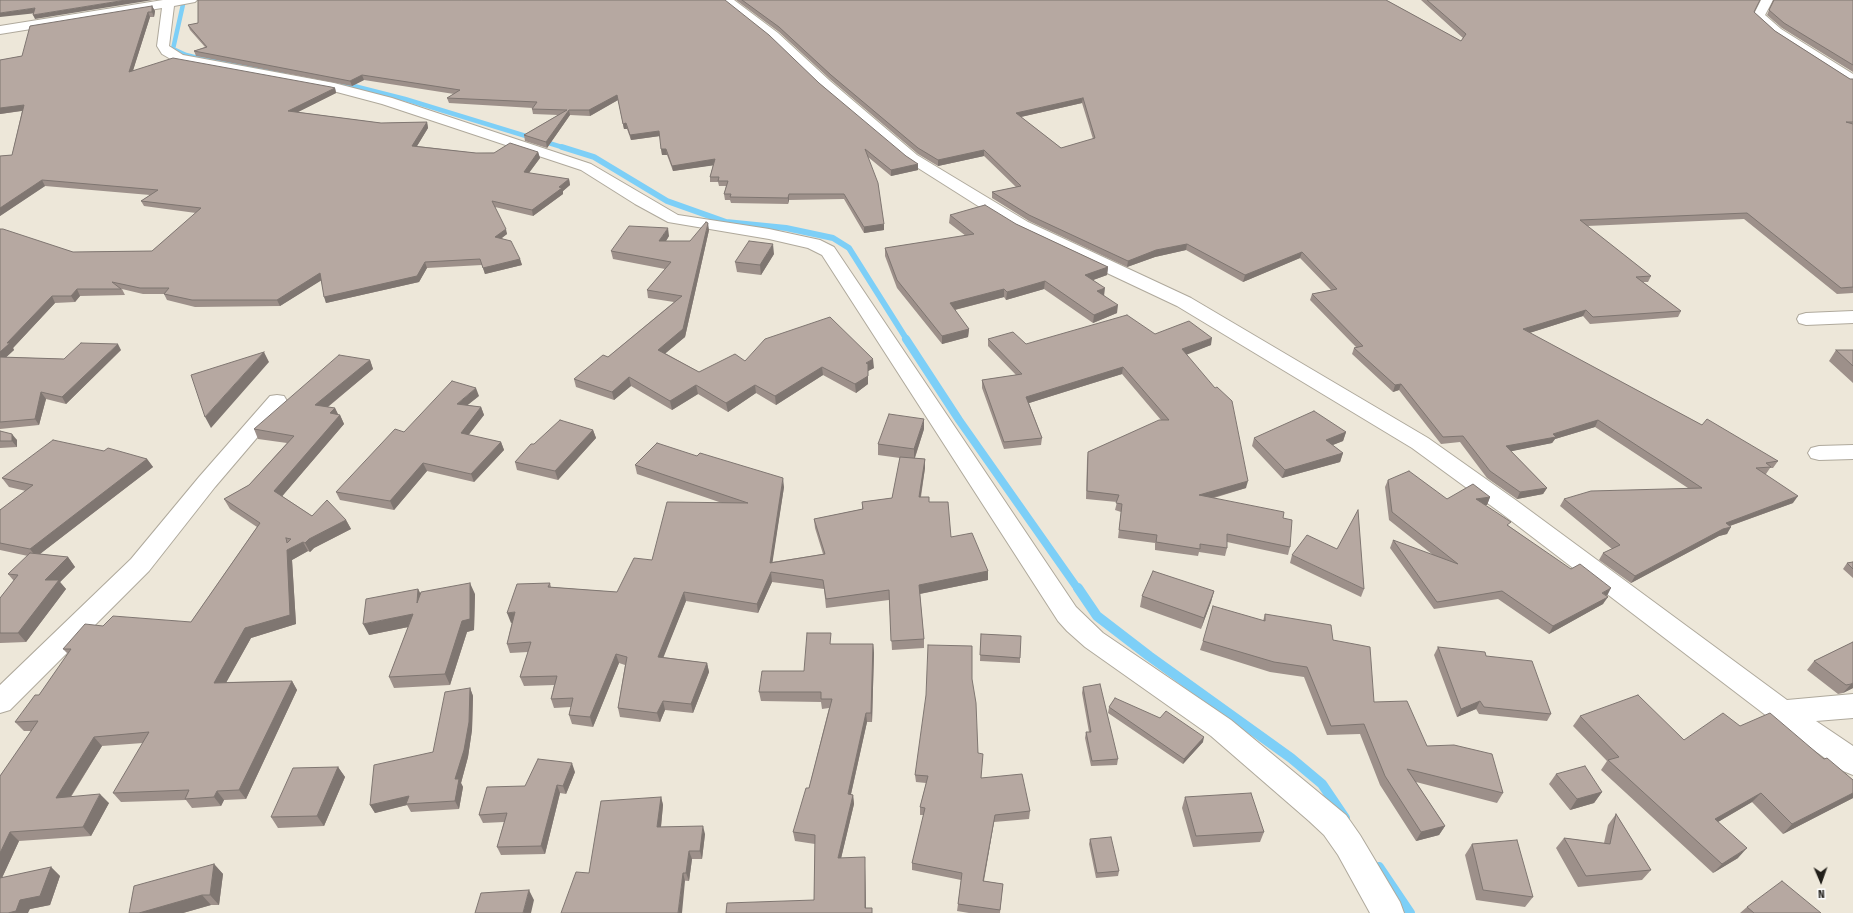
<!DOCTYPE html>
<html>
<head>
<meta charset="utf-8">
<style>
  body { margin:0 }
  #map { position:relative; width:1853px; height:913px; overflow:hidden; background:#ede7d9; font-family:"Fira Sans Condensed",sans-serif }
  canvas { display:block }
  .north { position:absolute; left:1801px; top:861px; width:40px; height:40px; -webkit-text-stroke:3px #fff; paint-order:stroke; rotate:178deg; font-size:11px; font-weight:700; line-height:16px; text-align:center; color:#221f1a }
  .north::after { content:''; display:block; margin:auto; width:14px; height:18px; background:#221f1a; clip-path:polygon(50% 0,100% 100%,50% 72%,0 100%) }
</style>
</head>
<body>
<div id="map">
<canvas width="1853" height="913"></canvas>
<div class="north">N</div>
</div>
<script>
const context = document.querySelector('canvas').getContext('2d');
context.lineJoin = 'round';
const toPath = rows => new Path2D(rows.map(r => 'M' + r).join(''));
function strokePath(path, color, width, dash) { context.strokeStyle = color; context.lineWidth = width; context.lineCap = dash ? 'butt' : 'round'; context.setLineDash(dash || []); context.stroke(path); }
function fillPath(path, color) { context.fillStyle = color; context.fill(path, 'evenodd'); }
strokePath(toPath([
  [184,0,173,49,186,55,202,59,285,73],
  [342,83,405,99,565,148]
]), '#7dcff7', 4.5);
strokePath(toPath([
  [562,147,594,157,667,201,726,222,786,228,833,238,849,248,907,340]
]), '#7dcff7', 6);
strokePath(toPath([
  [906,339,959,420,1078,589]
]), '#7dcff7', 8);
strokePath(toPath([
  [1078,588,1097,616,1149,656,1291,758,1322,784,1345,818],
  [1379,867,1410,913]
]), '#7dcff7', 10);
const minor = toPath([
  [163,0,197,0,195,2,174,6,169,46,183,55,334,83,392,98,591,164,678,215,769,229,820,240,834,247,1076,607,1103,633,1231,720,1346,815,1360,835,1400,902,1404,913,1370,913,1338,855,1324,835,1309,821,1211,736,1085,647,1067,631,1058,621,822,255,808,248,769,239,668,222,635,204,581,170,382,104,333,91,174,61,162,54,157,46,162,8,0,34,0,26,163,0],
  [721,0,734,0,778,33,830,81,917,155,1028,222,1191,298,1428,438,1517,501,1787,700,1853,694,1853,718,1816,721,1853,746,1853,775,1843,771,1772,720,1501,513,1412,448,1177,306,1016,230,907,161,820,87,770,39,721,0],
  [1761,0,1773,0,1765,15,1781,29,1853,74,1853,84,1848,83,1773,35,1756,20,1753,16,1761,0],
  [1853,311,1853,323,1806,325,1799,323,1797,319,1799,315,1806,313,1853,311],
  [277,395,284,396,287,401,284,406,215,487,149,571,10,710,0,713,0,685,131,559,199,477,270,396,277,395],
  [1853,445,1853,459,1819,460,1811,458,1808,453,1811,448,1819,446,1853,445]
]);
strokePath(minor, '#afa99c', 2);
fillPath(minor, '#fff');
fillPath(toPath([
  [736,0,1386,0,1461,41,1463,38,1421,0,1760,0,1754,12,1775,31,1850,79,1853,79,1853,293,1837,294,1744,219,1587,226,1651,276,1648,282,1643,282,1681,311,1678,317,1590,324,1583,316,1529,333,1702,425,1778,461,1773,468,1770,468,1766,474,1764,474,1793,503,1730,526,1727,534,1719,536,1631,583,1599,560,1603,553,1612,549,1560,506,1564,499,1688,488,1595,427,1555,439,1552,443,1511,451,1547,488,1543,494,1517,499,1487,478,1460,442,1441,444,1399,390,1393,392,1352,354,1354,348,1356,347,1310,300,1312,294,1331,290,1300,258,1243,282,1186,250,1155,257,1127,267,1029,221,992,198,992,192,1016,187,984,156,938,166,918,154,831,80,779,32],
  [1082,103,1093,139,1061,148,1021,117],
  [1773,0,1853,0,1853,72,1782,28,1767,15],
  [152,6,155,11,154,17,150,17,133,70,335,88,336,93,298,112,381,123,427,122,428,128,417,146,476,153,538,152,540,158,529,173,569,179,570,185,563,191,563,194,533,216,495,207,507,234,502,238,520,259,522,265,485,274,482,265,427,268,419,282,326,303,321,280,280,306,195,307,167,300,164,294,143,294,122,289,125,295,80,296,75,302,55,303,13,348,14,350,6,357,64,359,121,350,66,404,46,399,39,425,0,429,0,229,73,252,152,251,196,213,144,206,141,201,150,195,45,186,0,216,0,156,12,155,22,111,0,114,0,60,22,56],
  [198,23,819,83,918,170,891,176,868,157,884,230,864,233,844,199,789,200,788,204,731,203,730,200,725,200,724,194,726,186,719,186,718,182,710,182,710,177,713,165,673,171,667,155,662,155,660,136,631,140,627,129,624,129,618,100,590,116,570,115,547,148,525,141,524,135,558,115,533,114,532,109,533,108,449,103,447,98,454,94,364,80,352,86,196,56,194,51,205,47,190,30,188,25],
  [950,215,1016,224,1108,267,1107,275,1093,280,1117,313,1093,323,1044,289,1006,300,1004,297,955,310,969,329,968,337,942,344,897,288,885,256,885,248,966,236,949,223],
  [709,230,685,337,665,353,699,372,745,361,874,368,868,371,868,384,856,393,823,375,776,405,756,393,728,412,698,394,672,410,631,386,614,400,576,387,574,379,608,357,674,302,648,298,647,290,665,269,613,259,611,251,669,236,666,241,690,241],
  [774,254,761,275,737,272,735,262],
  [1155,334,1211,345,1186,354,1246,488,1214,498,1283,518,1290,547,1288,555,1227,542,1227,548,1225,556,1199,552,1198,556,1155,550,1155,543,1118,538,1121,512,1115,510,1117,502,1086,499,1087,460,1088,452,1161,420,1122,374,1029,403,1042,438,1041,445,1004,449,982,388,982,380,1016,375,988,346,988,339,1026,344],
  [1836,350,1853,350,1853,383,1829,361],
  [370,360,373,369,328,407,335,408,338,415,340,415,344,424,282,496,312,516,346,520,351,529,314,548,310,552,308,551,292,560,296,624,251,638,226,682,292,681,297,690,246,799,224,800,221,806,192,808,186,800,121,802,113,793,143,743,102,746,71,797,109,803,91,836,19,841,2,878,51,867,60,876,50,905,30,909,0,913,0,776,32,731,24,731,15,722,39,695,68,654,63,649,103,626,191,622,257,527,230,509,224,499,249,485,287,443,258,439,254,429],
  [479,396,467,405,481,407,484,415,468,435,501,442,504,450,474,482,427,471,394,510,340,500,336,492,404,432],
  [924,429,915,458,925,459,925,468,921,497,929,502,951,537,988,571,988,580,920,594,924,639,924,648,892,650,889,600,826,608,824,589,772,582,758,613,686,601,663,657,707,663,709,672,693,713,665,710,660,722,620,717,618,708,625,665,619,663,593,727,572,724,569,715,571,707,554,708,551,699,554,685,524,686,520,677,528,652,510,653,507,644,512,622,511,623,550,583,551,587,617,592,652,560,722,503,637,474,635,465,784,487,772,562,823,554,815,528,814,519,862,509,862,502,892,498,900,458,878,455,878,444],
  [593,430,596,438,558,480,517,470,515,462,534,444],
  [0,431,17,440,17,447,0,448],
  [1346,432,1343,441,1332,445,1343,453,1340,462,1282,478,1252,446,1254,438],
  [104,451,147,459,153,467,40,554,68,557,75,567,60,582,66,589,26,642,0,643,0,598,14,581,8,574,28,556,0,550,0,510,26,491,9,487,2,478],
  [1388,480,1447,499,1490,497,1487,505,1484,505,1509,526,1606,596,1603,604,1549,634,1498,599,1434,609,1390,548,1393,540,1433,555,1389,520,1385,487],
  [1292,555,1364,589,1361,597,1290,563],
  [1853,562,1853,578,1843,569,1847,563],
  [418,589,421,594,475,594,474,630,467,632,450,685,394,688,389,677,408,627,369,635],
  [1214,591,1211,602,1201,629,1140,607,1142,596],
  [1265,614,1333,640,1374,702,1427,746,1503,793,1497,803,1416,782,1445,826,1439,835,1416,841,1380,785,1360,734,1327,735,1304,677,1270,672,1200,650,1203,641,1263,621],
  [981,634,1020,658,1020,663,980,661],
  [1853,642,1853,688,1843,693,1838,694,1807,670,1814,661],
  [831,644,873,644,874,653,872,722,867,722,851,794,853,795,854,804,841,858,865,866,866,908,872,913,814,900,815,844,795,841,793,832,809,788,829,708,822,709,821,702,761,701,759,692,804,671],
  [1438,647,1486,656,1551,714,1547,721,1479,714,1476,709,1457,717,1434,655],
  [972,679,978,753,981,778,1030,811,1029,819,994,822,984,881,1003,884,1000,913,969,913,957,911,958,904,961,880,912,870,912,863,924,815,920,815,920,807,926,783,916,782,915,775],
  [1083,687,1118,759,1117,765,1091,766,1085,738,1086,732,1089,732,1082,693],
  [470,688,473,696,472,730,468,757,461,783,463,787,459,809,411,812,407,805,375,813,370,805,433,752],
  [1109,707,1203,742,1183,764,1108,713],
  [1580,716,1684,740,1740,726,1824,759,1853,780,1853,798,1783,834,1752,802,1718,822,1738,858,1713,873,1601,770,1607,761,1573,726],
  [338,767,345,777,324,826,278,828,271,817],
  [575,772,566,794,560,793,545,854,501,855,497,847,504,822,483,823,479,815,525,786],
  [1556,774,1602,792,1594,803,1570,810,1549,784],
  [661,797,663,805,661,827,705,834,702,859,692,859,689,881,589,873],
  [1185,797,1264,832,1260,842,1193,847,1182,808],
  [1616,814,1651,870,1642,880,1578,887,1556,848,1564,838,1604,843,1608,825],
  [1090,839,1119,871,1118,876,1096,878,1089,844],
  [1472,844,1533,897,1525,907,1476,900,1465,855],
  [214,864,223,874,219,905,211,905,183,913,129,913],
  [1747,907,1821,913,1740,913]
]), '#9d908a');
fillPath(toPath([
  [126,0,153,0,35,19,33,15],
  [152,6,155,11,154,17,152,12],
  [35,8,37,13,0,17,0,13],
  [148,12,150,17,131,77,129,72],
  [362,75,364,80,352,86,350,81],
  [335,88,336,93,290,116,288,111],
  [617,95,618,100,590,116,589,110],
  [1083,98,1082,103,1016,118,1016,113],
  [24,105,27,110,0,114,0,108],
  [569,110,570,115,547,148,546,142],
  [427,122,428,128,414,151,412,146],
  [626,123,627,129,624,129,623,124],
  [659,131,660,136,631,140,630,135],
  [661,149,666,149,667,155,662,155],
  [984,150,984,156,938,166,938,160],
  [538,152,540,158,525,178,524,172],
  [715,159,716,165,673,171,672,166],
  [918,164,918,170,891,176,891,170],
  [569,179,570,185,563,191,563,194,533,216,532,210],
  [42,180,45,186,0,216,0,208],
  [789,194,789,200,788,204,788,198],
  [708,223,709,230,685,337,660,358,658,350,683,329],
  [884,224,884,230,864,233,864,227],
  [668,228,669,236,661,249,659,241],
  [506,229,507,234,496,242,495,237],
  [773,244,774,254,761,275,760,265],
  [1187,244,1186,250,1155,257,1127,267,1128,261,1156,250],
  [1302,252,1300,258,1243,282,1245,275],
  [520,259,522,265,485,274,483,268],
  [425,262,427,268,419,282,326,303,324,297],
  [1108,267,1107,275,1085,283,1085,275],
  [320,273,322,280,280,306,277,300],
  [1045,281,1044,289,1006,300,1007,292],
  [1105,288,1104,296,1097,291],
  [77,289,80,296,75,302,71,296],
  [1004,289,1004,297,950,311,950,303],
  [52,296,55,303,13,348,14,350,0,363,0,352,7,343],
  [1118,305,1117,313,1093,323,1094,315],
  [1586,310,1583,316,1520,336,1523,329],
  [969,329,968,337,942,344,942,336],
  [1212,338,1211,345,1181,357,1182,349],
  [118,344,121,350,66,404,62,397],
  [264,352,269,362,211,428,205,417],
  [873,359,874,368,868,371,868,384,856,393,855,384,866,363],
  [370,360,373,369,319,414,315,405],
  [822,367,823,375,776,405,775,396],
  [1123,367,1122,374,1026,404,1026,397],
  [629,377,631,386,614,400,612,392],
  [1401,384,1399,390,1393,392,1395,385],
  [696,385,698,394,672,410,670,401],
  [755,385,756,393,728,412,726,403],
  [476,388,479,396,459,412,457,404],
  [41,392,46,399,39,425,35,419],
  [481,407,484,415,464,441,461,433],
  [335,408,339,416,340,415,344,424,279,500,274,491,330,413],
  [924,419,924,429,914,460,914,449],
  [1598,420,1595,427,1555,439,1552,443,1503,453,1506,446,1553,434],
  [593,430,596,438,558,480,555,471],
  [1346,432,1343,441,1323,449,1326,440],
  [12,434,17,440,17,447,12,441],
  [501,442,504,450,474,482,471,474],
  [1343,453,1340,462,1282,478,1285,470],
  [147,459,153,467,36,557,30,549],
  [925,459,925,468,919,506,919,497],
  [423,463,427,471,394,510,390,501],
  [783,478,784,487,771,572,770,563],
  [1248,481,1246,488,1197,502,1199,495],
  [1547,488,1543,494,1517,499,1520,492],
  [1798,496,1793,503,1721,529,1726,523],
  [1490,497,1487,505,1472,507,1476,499],
  [346,520,351,529,314,548,310,552,305,543,309,539],
  [1731,527,1727,534,1719,536,1631,583,1635,576,1723,529],
  [303,542,308,551,292,560,296,624,251,638,221,692,214,683,245,628,287,550],
  [68,557,75,567,60,582,66,589,26,642,18,633,45,580],
  [988,571,988,580,919,594,919,585],
  [771,572,772,582,758,613,757,604],
  [470,583,475,594,474,630,467,632,450,685,445,674],
  [1611,588,1607,596,1602,593],
  [418,589,423,600,417,603],
  [1214,591,1211,602,1201,629,1204,618],
  [684,592,686,601,660,666,658,657],
  [1608,597,1603,604,1549,634,1553,626],
  [515,612,519,621,511,623,507,613],
  [413,614,418,625,369,635,363,624],
  [873,644,874,653,872,722,871,713],
  [616,654,619,663,593,727,590,717],
  [707,663,709,672,693,713,691,704],
  [292,681,297,690,246,799,239,790],
  [1853,683,1853,688,1843,693,1851,684],
  [470,688,473,696,472,730,468,757,461,783,463,787,459,809,455,801,455,779],
  [663,701,665,710,660,722,657,713],
  [1480,701,1476,709,1457,717,1461,709],
  [866,713,867,722,849,803,848,794],
  [94,737,102,746,64,807,56,798],
  [1204,737,1203,742,1183,764,1184,759],
  [572,763,575,772,566,794,563,786],
  [338,767,345,777,324,826,317,816],
  [557,785,560,793,545,854,541,846],
  [217,791,224,800,221,806,214,797],
  [1602,792,1594,803,1570,810,1577,799],
  [1761,793,1752,802,1706,829,1715,819],
  [1853,793,1853,798,1783,834,1792,824],
  [100,794,109,803,91,836,83,827],
  [853,795,854,804,839,867,838,858],
  [409,796,406,804,407,805,375,813,370,805],
  [661,797,663,805,660,836,657,827],
  [995,815,994,822,982,889,983,881],
  [703,826,705,834,702,859,700,851],
  [1445,826,1439,835,1416,841,1421,832],
  [10,832,19,841,0,882,0,853],
  [1747,848,1738,858,1713,873,1722,864],
  [689,851,692,859,689,881,686,873],
  [865,857,865,866,866,913,865,908],
  [214,864,223,874,219,905,210,895],
  [51,867,60,876,50,905,30,909,28,913,8,913],
  [683,873,685,881,682,913,678,913],
  [529,890,534,900,531,913,523,913],
  [202,895,211,905,183,913,139,913]
]), '#7f7671');
const building = toPath([
  [0,0,126,0,33,15,35,8,0,13,0,0],
  [198,0,725,0,769,35,819,83,906,156,918,164,891,170,865,149,878,183,884,224,864,227,844,194,789,194,788,198,730,197,731,194,724,194,728,181,718,181,719,177,710,177,715,159,672,166,666,149,661,149,659,131,630,135,626,123,623,124,617,95,589,110,569,110,546,142,524,135,567,110,532,109,537,102,447,98,460,90,362,75,350,81,194,51,207,47,188,25,198,23,198,0],
  [742,0,1386,0,1461,41,1466,34,1427,0,1760,0,1754,12,1775,31,1850,79,1853,79,1853,122,1846,122,1853,124,1853,287,1841,288,1747,213,1580,220,1651,276,1636,277,1681,311,1593,317,1586,310,1523,329,1702,425,1707,419,1778,461,1766,463,1771,467,1756,468,1798,496,1726,523,1731,527,1723,529,1635,576,1603,553,1620,545,1564,499,1591,491,1702,488,1598,420,1553,434,1556,437,1506,446,1547,488,1520,492,1490,471,1463,436,1443,437,1401,384,1395,385,1354,348,1363,346,1312,294,1337,289,1302,252,1245,275,1187,244,1156,250,1128,261,1029,215,992,192,1021,186,984,150,938,160,918,148,831,75,779,27,742,0],
  [1083,98,1095,138,1061,148,1016,113,1083,98],
  [1774,0,1853,0,1853,65,1784,23,1769,10,1774,0],
  [152,6,152,12,148,12,129,72,173,58,331,87,335,88,288,111,381,123,427,122,412,146,476,153,494,153,510,143,538,152,524,172,569,179,559,187,562,188,532,210,492,201,506,229,495,237,511,241,520,259,483,268,480,259,425,262,417,276,324,297,320,273,277,300,192,300,164,294,169,288,140,288,112,282,121,289,77,289,71,296,52,296,7,343,10,343,0,352,0,229,3,229,73,252,152,251,201,208,141,201,158,190,42,180,0,208,0,156,12,155,24,105,0,108,0,60,22,56,30,26,152,6],
  [985,205,1016,224,1108,267,1085,275,1105,288,1097,291,1118,305,1094,315,1045,281,1007,292,1004,289,950,303,969,329,942,336,897,280,885,248,974,234,950,215,985,205],
  [706,222,708,223,683,329,658,350,699,372,735,354,745,361,765,339,830,317,873,359,866,363,868,364,868,376,855,384,822,367,775,396,755,385,726,403,696,385,670,401,629,377,612,392,574,379,603,355,608,357,682,296,647,290,671,262,611,251,629,226,668,228,659,241,690,241,706,222],
  [749,241,773,244,760,265,735,262,749,241],
  [1127,315,1155,334,1189,321,1212,338,1182,349,1215,388,1217,387,1232,401,1248,481,1199,495,1284,512,1283,518,1292,520,1290,547,1227,534,1227,548,1200,544,1200,549,1156,542,1157,535,1119,530,1122,504,1116,503,1119,495,1087,491,1088,452,1159,420,1169,420,1123,367,1026,397,1042,438,1004,442,982,380,1022,374,988,339,1013,332,1026,344,1127,315],
  [81,343,118,344,62,397,41,392,35,419,0,422,0,357,64,359,81,343],
  [1836,350,1853,350,1853,366,1836,350],
  [264,352,205,417,191,375,264,352],
  [339,355,370,360,315,405,335,408,330,413,340,415,274,491,312,516,327,500,346,520,309,539,305,543,303,542,287,550,290,615,245,628,214,683,292,681,239,790,217,791,214,797,185,799,189,790,113,793,149,732,94,737,56,798,100,794,83,827,10,832,0,853,0,776,38,721,15,722,35,695,39,695,71,649,63,649,85,624,103,626,113,616,191,622,260,523,224,499,249,485,294,436,254,429,339,355],
  [286,538,291,539,287,543,286,538],
  [452,381,476,388,457,404,481,407,461,433,501,442,471,474,423,463,390,501,336,492,395,429,404,432,452,381],
  [1314,411,1346,432,1326,440,1343,453,1285,470,1254,438,1314,411],
  [889,414,924,419,914,449,878,444,889,414],
  [560,420,593,430,555,471,515,462,531,444,534,444,560,420],
  [0,431,12,434,12,441,0,441,0,431],
  [53,440,104,451,108,448,147,459,30,549,0,543,0,510,33,485,2,478,53,440],
  [657,443,697,456,700,453,783,478,770,563,825,554,814,519,863,509,862,502,892,498,900,457,925,459,919,497,929,497,929,502,948,502,951,537,972,533,988,571,919,585,924,639,891,641,889,590,826,599,823,580,771,572,757,604,684,592,658,657,707,663,691,704,663,701,657,713,618,708,627,657,616,654,590,717,569,715,573,698,551,699,557,676,520,677,531,642,507,644,515,612,507,613,517,584,550,583,548,587,617,592,634,558,652,560,667,502,748,503,635,465,657,443],
  [1409,471,1447,499,1473,484,1490,497,1476,499,1511,522,1507,525,1571,569,1580,564,1611,588,1602,593,1608,597,1553,626,1502,591,1437,602,1393,540,1458,564,1392,512,1388,480,1409,471],
  [1358,510,1364,589,1292,555,1307,535,1337,549,1358,510],
  [30,553,68,557,45,580,59,580,18,633,0,633,0,598,18,575,8,574,30,553],
  [1853,562,1853,569,1847,563,1853,562],
  [1153,571,1214,591,1204,618,1142,596,1153,571],
  [470,583,470,619,462,621,445,674,389,677,413,614,363,624,366,599,418,589,417,603,421,592,470,583],
  [1213,606,1265,621,1265,614,1331,625,1333,640,1370,647,1374,702,1407,701,1427,746,1454,745,1492,754,1503,793,1407,769,1445,826,1421,832,1385,776,1364,724,1331,726,1307,667,1274,662,1203,641,1213,606],
  [807,633,831,633,830,644,873,644,871,713,866,713,848,794,853,795,838,858,865,857,865,908,872,908,872,913,726,913,727,903,814,900,815,835,793,832,806,788,809,788,832,699,821,699,821,692,759,692,762,671,804,671,807,633],
  [981,634,1021,636,1020,658,980,655,981,634],
  [1853,642,1853,683,1851,684,1846,685,1814,661,1853,642],
  [928,645,972,646,972,679,976,703,978,753,983,754,981,778,1022,774,1030,811,995,815,983,881,1003,884,1000,910,958,904,962,873,912,863,925,808,920,807,928,776,915,775,926,695,928,645],
  [1438,647,1485,652,1486,656,1532,661,1551,714,1484,707,1480,701,1461,709,1438,647],
  [1100,684,1118,759,1092,761,1086,732,1091,732,1083,687,1100,684],
  [470,688,469,722,464,750,455,779,459,779,455,801,406,804,409,796,370,805,374,765,433,752,445,692,470,688],
  [1638,695,1684,740,1723,713,1740,726,1770,713,1824,759,1827,758,1853,780,1853,793,1792,824,1761,793,1715,819,1747,848,1722,864,1608,760,1619,757,1580,716,1638,695],
  [1115,698,1160,718,1166,711,1204,737,1184,759,1109,707,1115,698],
  [538,759,572,763,563,786,557,785,541,846,497,847,507,813,479,815,487,787,525,786,538,759],
  [1585,766,1602,792,1577,799,1556,774,1585,766],
  [338,767,317,816,271,817,293,768,338,767],
  [1251,793,1264,832,1196,836,1185,797,1251,793],
  [661,797,657,827,703,826,700,851,689,851,686,873,683,873,678,913,561,913,576,872,589,873,601,801,661,797],
  [1616,814,1651,870,1586,876,1564,838,1610,844,1616,814],
  [1111,837,1119,871,1097,873,1090,839,1111,837],
  [1517,840,1533,897,1483,890,1472,844,1517,840],
  [214,864,210,895,202,895,139,913,129,913,134,886,214,864],
  [51,867,40,896,20,900,16,911,8,913,0,913,0,878,51,867],
  [1782,881,1821,913,1754,913,1747,907,1782,881],
  [529,890,523,913,475,913,481,893,529,890]
]);
fillPath(building, '#b6a8a1');
strokePath(building, '#7f7671', 1);
</script>
</body>
</html>
